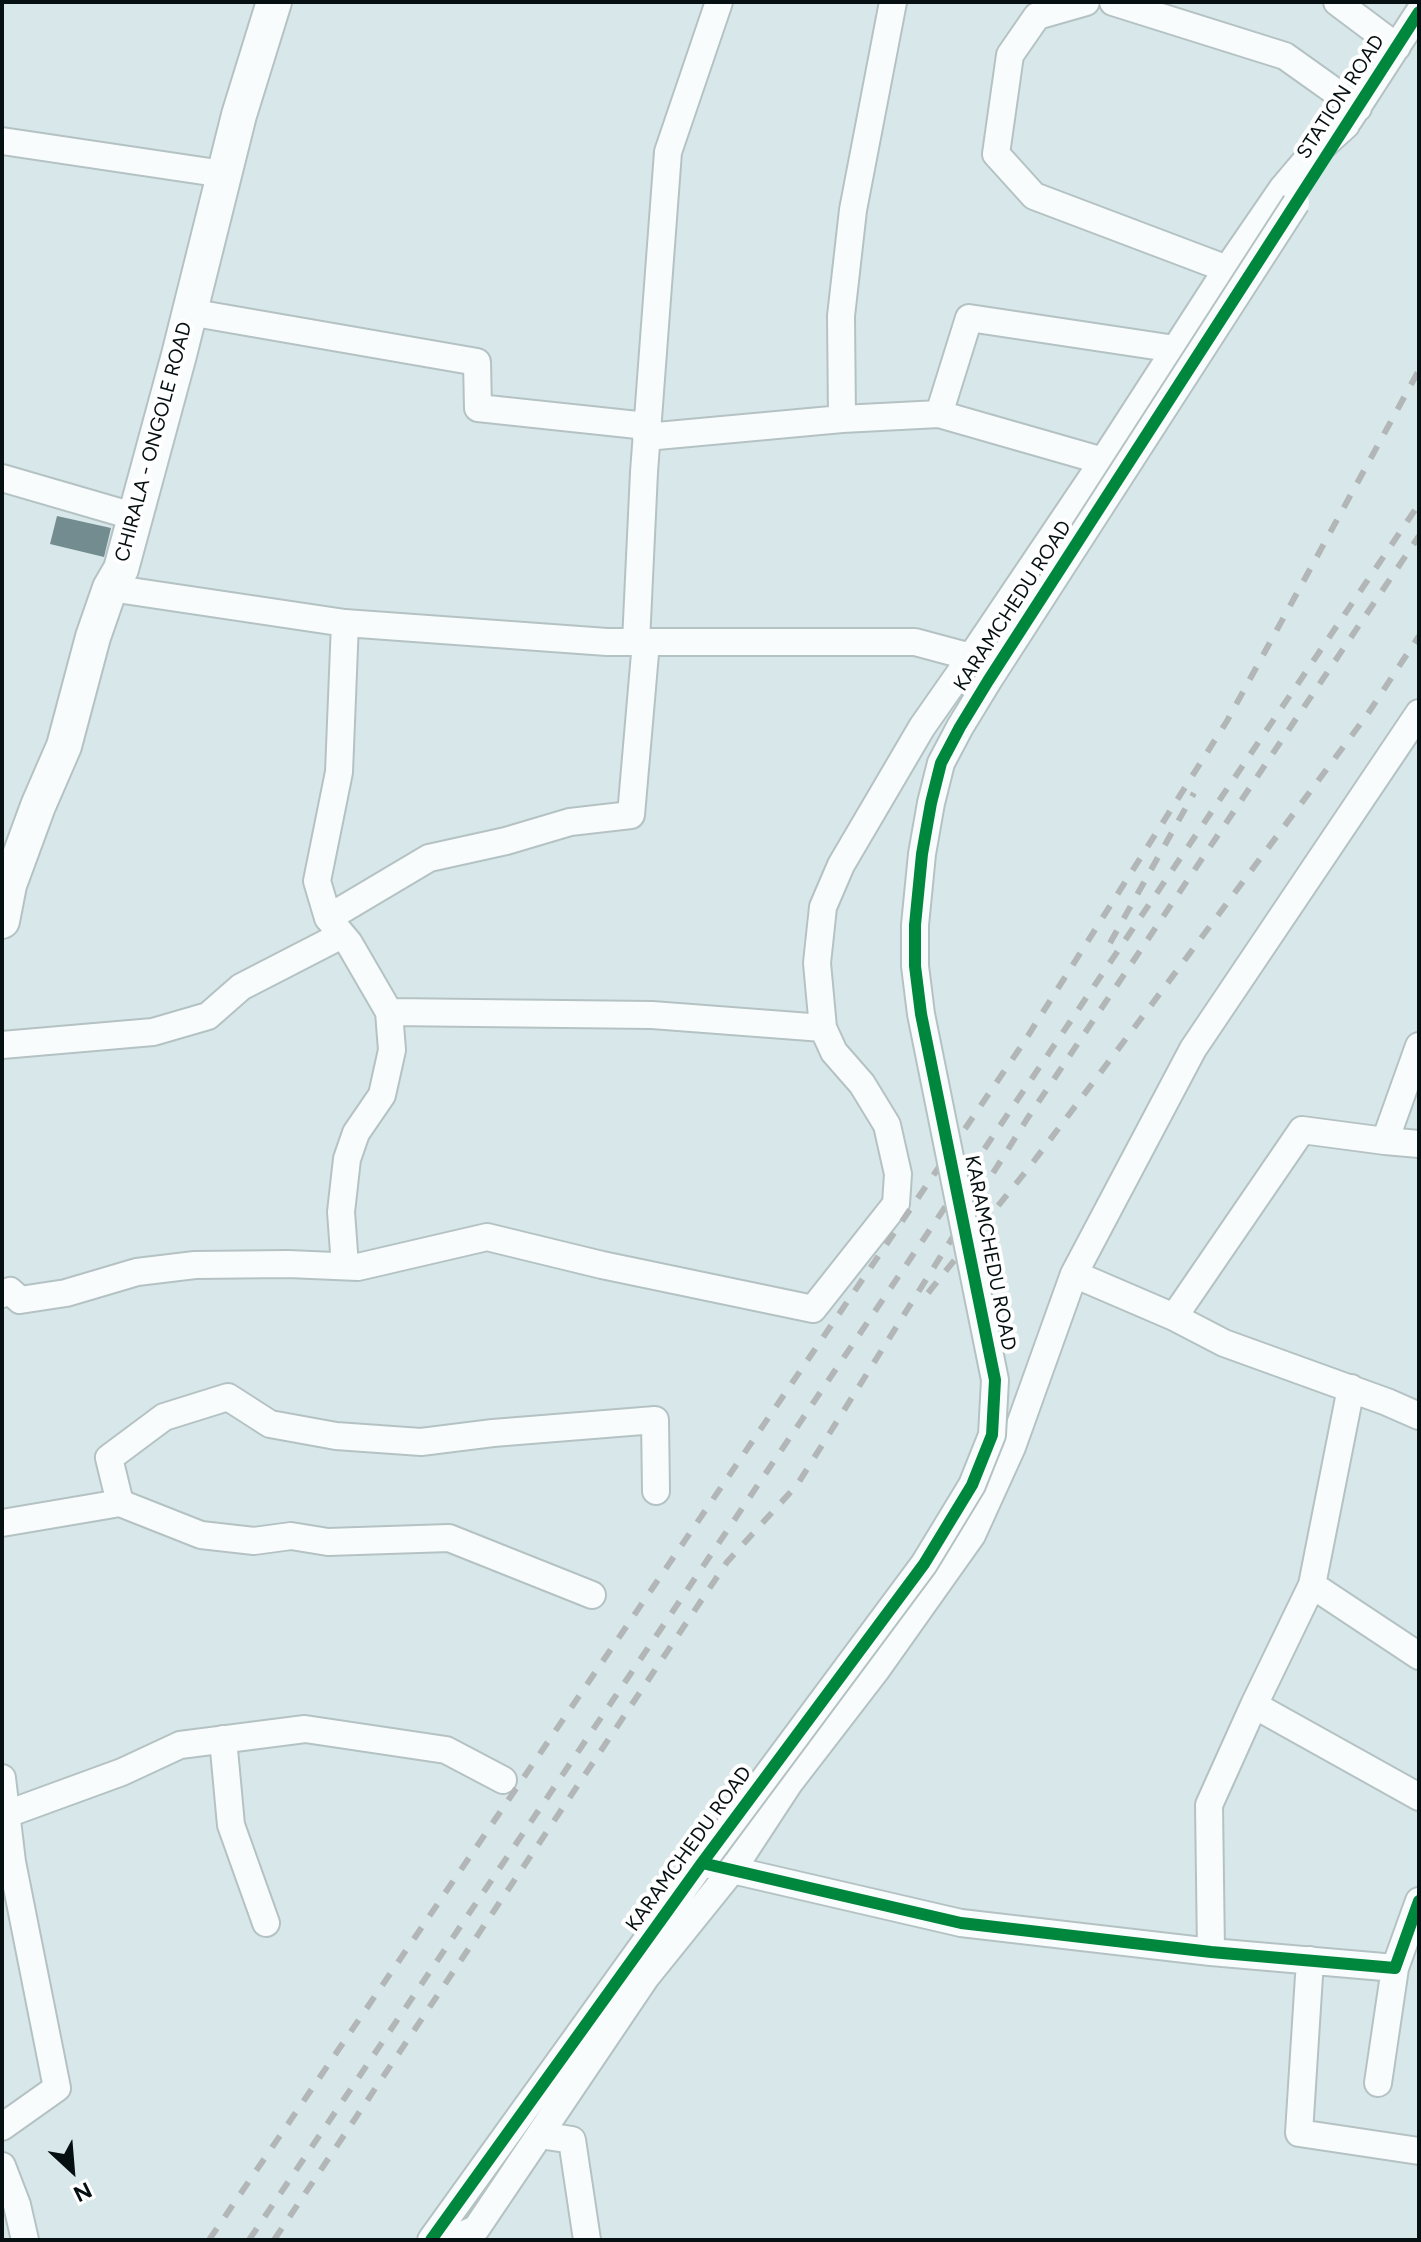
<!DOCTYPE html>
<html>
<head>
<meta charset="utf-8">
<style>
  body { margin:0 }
  #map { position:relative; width:1421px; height:2242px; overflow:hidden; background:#d8e8ea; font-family:Figtree,sans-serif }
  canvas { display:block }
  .frame { position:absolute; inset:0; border:4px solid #061012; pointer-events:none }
  .north { position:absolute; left:32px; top:2130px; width:80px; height:80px; -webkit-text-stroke:6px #fff; paint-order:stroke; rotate:154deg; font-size:22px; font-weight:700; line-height:32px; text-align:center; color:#061012 }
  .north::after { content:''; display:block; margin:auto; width:28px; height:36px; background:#061012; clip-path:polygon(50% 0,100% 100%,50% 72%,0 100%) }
</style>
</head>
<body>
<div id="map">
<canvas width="1421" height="2242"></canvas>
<div class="frame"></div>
<div class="north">N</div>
</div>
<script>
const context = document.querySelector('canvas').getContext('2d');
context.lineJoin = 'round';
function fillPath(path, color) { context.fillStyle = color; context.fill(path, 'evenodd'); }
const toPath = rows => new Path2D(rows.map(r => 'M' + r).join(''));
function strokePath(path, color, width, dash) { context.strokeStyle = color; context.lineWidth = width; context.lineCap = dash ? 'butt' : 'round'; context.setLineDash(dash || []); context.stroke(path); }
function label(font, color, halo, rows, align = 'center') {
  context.font = font + ' Figtree,sans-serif'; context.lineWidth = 8; context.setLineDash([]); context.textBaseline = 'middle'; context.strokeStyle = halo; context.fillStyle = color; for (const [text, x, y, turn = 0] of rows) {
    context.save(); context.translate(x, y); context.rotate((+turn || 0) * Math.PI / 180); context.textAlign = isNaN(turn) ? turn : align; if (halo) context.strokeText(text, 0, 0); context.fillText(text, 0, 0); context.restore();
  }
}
fillPath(toPath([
  [57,516,111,528,104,557,50,544]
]), '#738c8f');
const minor = toPath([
  [893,2,853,210,841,316,842,419,939,414,1103,461],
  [1086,2,1037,16,1010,55,996,154,1034,196,1227,269],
  [1113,2,1285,56,1358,108],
  [1337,2,1397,47],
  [1349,120,1419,12],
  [2,141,210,172],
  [189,312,477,362,478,408,647,426],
  [939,414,969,318,1175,349],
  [646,437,842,419],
  [2,478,119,512],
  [110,588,345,623,607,642,915,642,971,657,1103,461,1227,269,1282,189,1304,163,1346,125],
  [636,642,644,472,668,152,719,2],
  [328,918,429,858,506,841,570,822,631,815,646,642],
  [389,1012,652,1015,823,1028],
  [2,1045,153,1032,208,1016,241,987,342,935],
  [1419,1046,1385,1141,1419,1144],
  [1385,1141,1302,1130,1174,1317,1224,1343,1387,1402,1419,1416],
  [345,1266,341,1212,347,1159,356,1133,382,1095,392,1050,389,1012,349,943,328,918,317,881,339,772,345,623],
  [1074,1274,1193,1049,1419,713],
  [2,1294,10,1291,20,1300,66,1293,137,1272,195,1265,288,1264,358,1267,487,1237,602,1265,813,1309,896,1204,898,1174,887,1125,862,1084,834,1052,823,1028,817,963,823,907,841,865,922,727,971,657],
  [1351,1388,1312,1585,1419,1656],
  [120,1503,109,1458,164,1417,228,1397,270,1424,336,1436,421,1442,493,1433,655,1420,656,1491],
  [2,1523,120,1503,201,1535,254,1541,291,1536,328,1542,449,1538,592,1595],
  [1254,1705,1419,1797],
  [223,1739,231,1825,266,1923],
  [2,1778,12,1862,57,2088,2,2127],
  [7,1814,122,1772,180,1745,305,1729,446,1750,503,1780],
  [1211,1952,1209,1805,1254,1705,1312,1585],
  [1310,1960,1299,2133,1419,2151],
  [1378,2083,1395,1968],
  [540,2135,572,2140,587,2240],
  [2,2166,17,2205,25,2240],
  [431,2240,702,1863,961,1923,1211,1952,1395,1968,1419,1901],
  [450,2240,476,2229,646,1977,733,1869,790,1782,877,1669,972,1535,1012,1447,1074,1274,1174,1317]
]);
const major = toPath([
  [2,921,9,885,38,806,64,746,93,637,110,588,121,569,179,355,239,115,274,2]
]);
strokePath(minor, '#b5c2c4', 30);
strokePath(major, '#b5c2c4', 38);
strokePath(minor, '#f9fcfc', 26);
strokePath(major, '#f9fcfc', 34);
strokePath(toPath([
  [1110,943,1194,793],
  [928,1293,1031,1165,1149,1008,1367,715,1419,636],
  [209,2240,1024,1042,1227,721,1419,370],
  [249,2240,1419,504],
  [274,2240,727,1562,797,1485,1027,1119,1419,536]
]), '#b2b6b6', 6, [14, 14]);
const minorBridge = toPath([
  [702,1863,924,1564,972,1485,992,1435,995,1380,921,1014,915,966,915,925,922,854,931,803,941,763,960,727,988,681,1296,203]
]);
strokePath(minorBridge, '#b5c2c4', 30, []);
strokePath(minorBridge, '#f9fcfc', 26);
strokePath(toPath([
  [702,1863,961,1923,1211,1952,1395,1968,1419,1901],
  [431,2240,702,1863,924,1564,972,1485,992,1435,995,1380,921,1014,915,966,915,925,922,854,931,803,941,763,960,727,988,681,1419,12]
]), '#00873e', 12);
label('20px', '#061012', '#fff', [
  ["STATION ROAD",1341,97,-57],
  ["CHIRALA - ONGOLE ROAD",154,442,-75],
  ["KARAMCHEDU ROAD",1013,606,-57],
  ["KARAMCHEDU ROAD",990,1253,79],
  ["KARAMCHEDU ROAD",689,1849,-54]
]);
</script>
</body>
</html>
